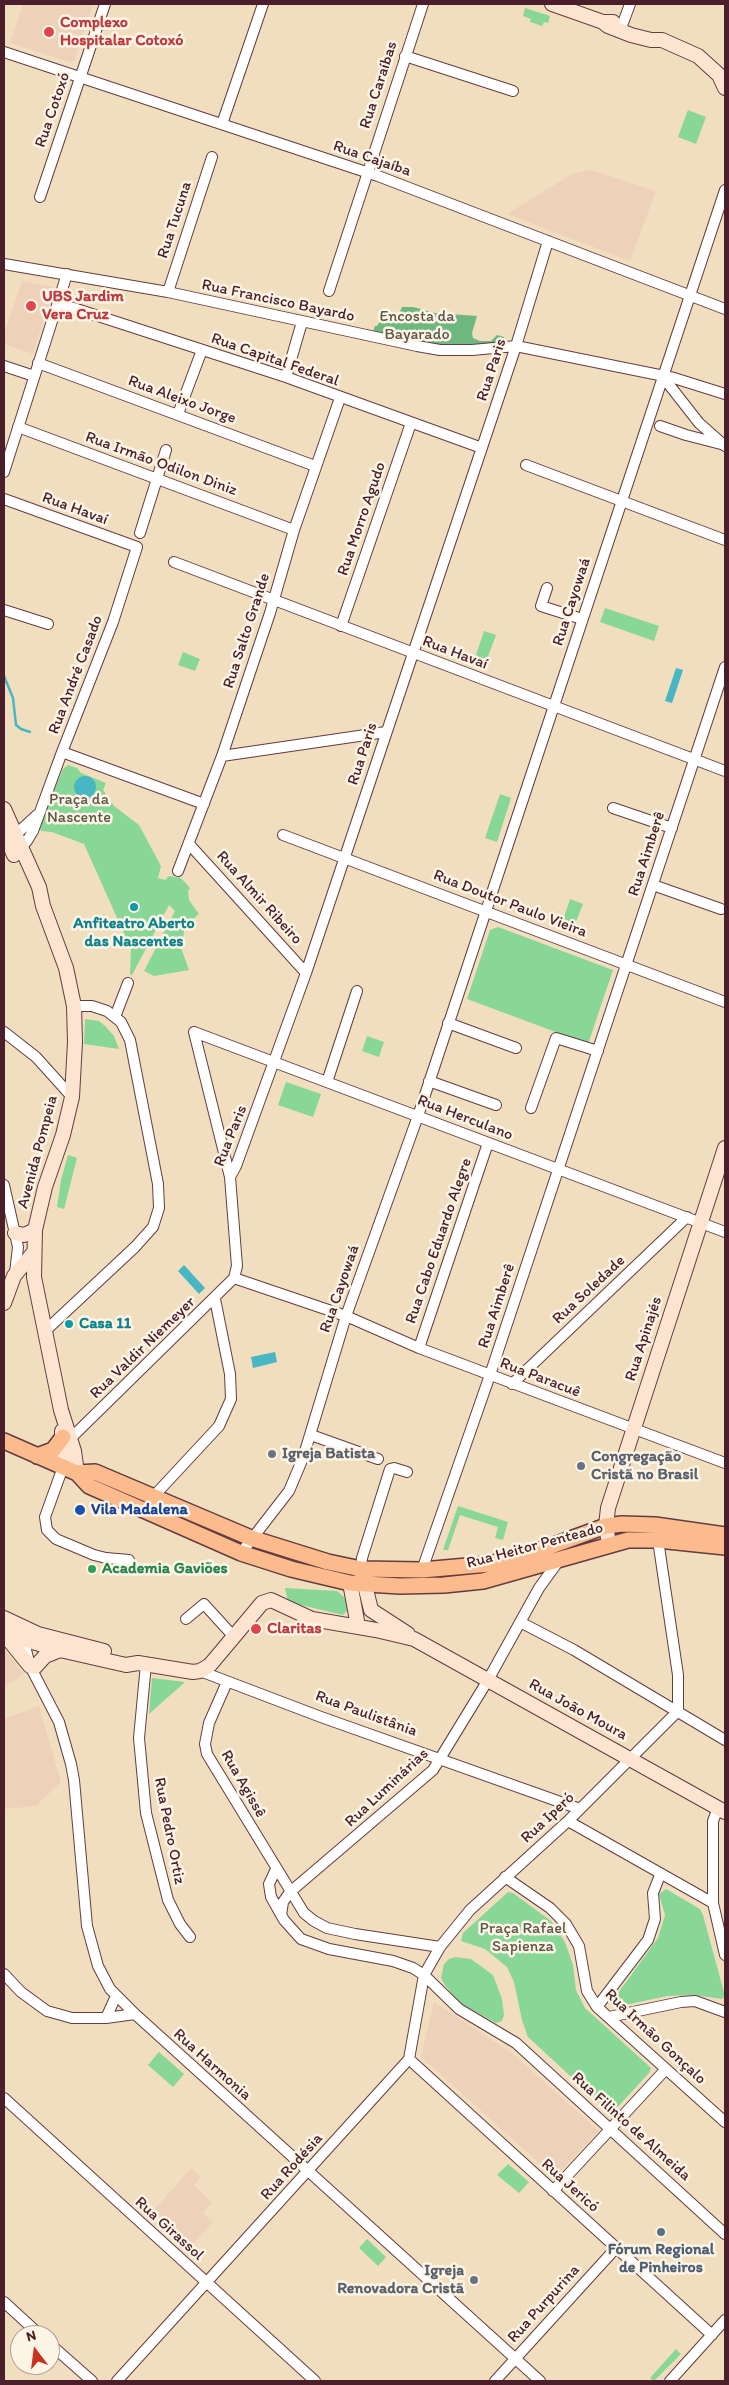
<!DOCTYPE html>
<html>
<head>
<meta charset="utf-8">
<style>
  body { margin:0 }
  #map { position:relative; width:729px; height:2385px; overflow:hidden; background:#f1debe; font-family:Itim,sans-serif }
  canvas { display:block }
  .frame { position:absolute; inset:0; border:5px solid #4a1f2b; pointer-events:none }
  .north { position:absolute; left:10px; top:2325px; width:50px; height:50px; box-sizing:border-box; background:#fcf5e5; border:1px solid #b59f9b; border-radius:50%; rotate:345deg; font-size:14px; font-weight:700; line-height:20px; text-align:center; color:#4a1f2b }
  .north::after { content:''; display:block; margin:auto; width:18px; height:22px; background:#c8321e; clip-path:polygon(50% 0,100% 100%,50% 72%,0 100%) }
</style>
</head>
<body>
<div id="map">
<canvas width="729" height="2385"></canvas>
<div class="frame"></div>
<div class="north">N</div>
</div>
<script>
const context = document.querySelector('canvas').getContext('2d');
context.lineJoin = 'round';
function fillPath(path, color) { context.fillStyle = color; context.fill(path, 'evenodd'); }
const toPath = rows => new Path2D(rows.map(r => 'M' + r).join(''));
function strokePath(path, color, width, dash) { context.strokeStyle = color; context.lineWidth = width; context.lineCap = dash ? 'butt' : 'round'; context.setLineDash(dash || []); context.stroke(path); }
function label(font, color, halo, rows, align = 'center') {
  context.font = font + ' Itim,sans-serif'; context.lineWidth = 5; context.setLineDash([]); context.textBaseline = 'middle'; context.strokeStyle = halo; context.fillStyle = color; for (const [text, x, y, turn = 0] of rows) {
    context.save(); context.translate(x, y); context.rotate((+turn || 0) * Math.PI / 180); context.textAlign = isNaN(turn) ? turn : align; if (halo) context.strokeText(text, 0, 0); context.fillText(text, 0, 0); context.restore();
  }
}
fillPath(toPath([
  [23,4,93,4,74,61,70,62,10,43],
  [591,170,656,191,630,261,507,214,572,174],
  [22,281,54,287,33,354,4,344,4,334],
  [4,1649,24,1674,4,1687],
  [39,1706,61,1782,36,1806,4,1809,4,1719],
  [434,2002,513,2054,599,2131,555,2177,421,2057],
  [191,2168,201,2177,194,2185,212,2203,203,2213,213,2222,186,2252,148,2217]
]), '#edd2b9');
fillPath(toPath([
  [525,8,550,16,548,23,544,22,542,26,530,22,531,19,523,16],
  [688,110,706,117,696,144,678,137],
  [605,608,659,626,654,641,600,622],
  [484,631,496,635,486,662,475,658],
  [183,652,200,659,195,671,178,665],
  [68,765,77,768,81,773,106,783,103,790,114,806,139,825,161,866,158,878,165,880,169,876,181,878,190,888,188,891,189,900,199,914,189,923,186,921,181,948,189,970,154,976,144,971,175,911,169,905,132,975,130,974,131,949,84,844,52,832,41,831,39,827,63,769],
  [500,794,511,798,497,842,485,838],
  [570,899,583,904,575,924,563,920],
  [498,927,613,970,588,1044,467,999,490,930],
  [85,1019,99,1021,105,1026,114,1036,119,1049,84,1044],
  [367,1036,384,1042,379,1057,362,1051],
  [286,1082,321,1094,313,1117,278,1105],
  [68,1155,77,1158,64,1209,57,1207,61,1180],
  [458,1506,508,1522,503,1540,495,1538,498,1527,460,1515,448,1550,443,1550],
  [285,1588,337,1591,345,1598,350,1608,343,1615,288,1602],
  [152,1678,185,1682,149,1714],
  [666,1889,700,1909,703,1915,725,1996,722,1999,694,1995,667,1996,615,2007,613,2000,658,1938,665,1915,659,1894],
  [508,1892,513,1893,551,1921,565,1942,573,1965,576,1990,585,2008,651,2068,649,2073,613,2112,607,2110,528,2037,522,2020,514,1982,507,1967,485,1949,461,1941,463,1933],
  [455,1957,471,1959,493,1975,502,1999,504,2015,502,2021,496,2023,460,2003,444,1984,441,1978,444,1964,449,1959],
  [159,2052,184,2074,173,2087,148,2065],
  [508,2164,529,2182,519,2193,497,2175],
  [367,2239,386,2257,378,2266,359,2248],
  [676,2349,681,2354,654,2381,650,2378]
]), '#88d797');
fillPath(toPath([
  [402,307,413,307,435,313,477,316,472,333,473,338,480,341,491,341,497,335,504,337,504,342,501,345,444,346,372,334,375,326,377,326,380,321,384,322,389,319,396,321]
]), '#6eb880');
fillPath(toPath([
  [676,668,683,670,672,703,665,701],
  '74 787a11 11 0 1 1 22 0a11 11 0 1 1-22 0Z',
  [184,1265,205,1288,199,1294,178,1271],
  [275,1352,277,1362,253,1368,251,1357]
]), '#48b6c3');
strokePath(toPath([
  [4,676,13,698,16,725,21,729,30,732],
  [76,801,78,796]
]), '#48b6c3', 2.5);
const street = toPath([
  [620,31,630,4],
  [4,52,378,176,725,309],
  [405,56,513,91],
  [222,124,263,4],
  [40,197,105,4],
  [4,264,168,292,417,346,440,350,472,350,516,346,674,378,725,394],
  [329,291,423,4],
  [168,292,212,157],
  [58,303,286,377,482,448],
  [38,363,315,466],
  [4,366,34,376],
  [286,377,302,322],
  [663,377,699,423,725,446],
  [178,414,202,350],
  [660,426,686,435,721,444],
  [18,427,294,530],
  [526,465,725,540],
  [4,472,67,274],
  [4,499,137,547,113,622,62,752,33,831,27,841,16,851],
  [140,533,166,450],
  [174,562,725,771],
  [547,588,541,606,582,619],
  [4,610,48,624],
  [341,626,411,423],
  [62,752,204,804],
  [222,756,386,732],
  [613,808,672,828],
  [283,835,725,1002],
  [11,839,37,815],
  [189,844,306,973],
  [178,871,222,756,270,613,294,530,340,398],
  [653,885,721,909],
  [115,1017,128,983],
  [448,1023,516,1048],
  [4,1032,36,1057,72,1097],
  [194,1032,725,1232],
  [194,1032,230,1177],
  [429,1081,496,1105],
  [327,1082,357,991],
  [531,1108,556,1038,598,1051],
  [4,1185,18,1247,15,1273],
  [234,1278,346,1316,419,1348,725,1463],
  [44,1332,135,1247,153,1227,159,1208,158,1184,130,1040,121,1022,107,1011,92,1006,74,1006],
  [419,1348,488,1143],
  [512,1384,687,1217],
  [311,1435,378,1459],
  [71,1438,234,1278,237,1266,230,1177,236,1166,306,973,516,346,548,241],
  [63,1467,45,1517,47,1530,56,1539,94,1555,106,1558,129,1560],
  [153,1497,219,1426,231,1399,230,1374,215,1299],
  [658,1540,678,1675,678,1711],
  [241,1553,289,1491,303,1458,346,1316,418,1116,725,190],
  [361,1569,362,1558,390,1469,394,1468,407,1472],
  [422,1570,490,1375,725,667],
  [186,1619,204,1604,234,1637],
  [520,1622,574,1650,725,1740],
  [27,1635,25,1646,30,1666,59,1722,71,1764,74,1780,87,1926,98,1966,110,1989,135,2014,540,2381],
  [146,1664,139,1738,146,1813,168,1900,180,1924,190,1937],
  [200,1671,321,1717,580,1809],
  [227,1682,209,1723,205,1744,207,1754,304,1913,314,1921,327,1928,355,1934,440,1947],
  [718,1808,713,1821,713,1903,725,1955],
  [568,1821,713,1903],
  [276,1869,269,1884,271,1897,284,1920,301,1939,329,1949,393,1961,413,1968,424,1975,459,2009,516,2043,725,2234],
  [505,1877,550,1908,566,1924,579,1946,587,1991,597,2007,725,2122],
  [281,1915,283,1902,290,1892,433,1770,488,1680,539,1588,560,1559],
  [4,1974,21,1992,47,2011,72,2018,106,2018],
  [116,1996,106,2018,135,2014],
  [597,2007,648,1940,655,1919,653,1893,660,1875],
  [609,2017,681,2002,695,2001,725,2012],
  [409,2059,712,2335],
  [4,2098,315,2381],
  [553,2191,666,2069],
  [4,2302,40,2335],
  [50,2344,92,2381],
  [117,2381,409,2059,424,1975,440,1947,470,1910,568,1821,678,1711],
  [495,2381,616,2248],
  [670,2381,725,2320]
]);
const secondary = toPath([
  [552,4,603,22,613,22],
  [603,22,608,26,631,35,651,40,662,40,698,56,719,75,725,88],
  [4,809,39,887,43,906,66,968,74,1006,75,1042,72,1097,63,1135,45,1187,35,1230,34,1277,61,1410,74,1451,77,1473],
  [4,832,14,855],
  [15,1233,24,1235,35,1230],
  [4,1303,14,1276,34,1252],
  [62,1431,63,1467],
  [609,1544,606,1526,608,1508,725,1148],
  [362,1573,371,1610,408,1634],
  [350,1583,358,1626],
  [4,1618,38,1634,104,1651],
  [4,1628,26,1640,60,1650,126,1665,138,1663,193,1672,200,1671,210,1665,262,1603,271,1600,312,1619,376,1630,414,1639,725,1812],
  [4,1634,30,1666],
  [35,1667,45,1656,60,1650]
]);
const primary = toPath([
  [4,1441,77,1473,95,1472,251,1538,328,1562,361,1569,422,1570,490,1564,543,1549,606,1526,622,1524,655,1525,725,1535],
  [37,1456,53,1450,63,1437],
  [77,1473,89,1486,241,1553,291,1569,350,1583,400,1586,444,1585,483,1581,628,1540,658,1540,725,1547]
]);
strokePath(street, '#633c41', 12);
strokePath(secondary, '#633c41', 16);
strokePath(primary, '#633c41', 18);
strokePath(street, '#fff', 10);
strokePath(secondary, '#fde4d1', 14);
strokePath(primary, '#fbbb8d', 15);
for (const [x, y, r, color] of [
  [49,32,6,"#e0444e"],
  [31,306,6,"#e0444e"],
  [134,907,5,"#0f9aa8"],
  [69,1324,5,"#0f9aa8"],
  [272,1454,5,"#6b7280"],
  [581,1466,5,"#6b7280"],
  [80,1510,6,"#1a4fb4"],
  [92,1569,5,"#2e9e5b"],
  [256,1629,6,"#e0444e"],
  [661,2232,5,"#5c6f8a"],
  [474,2280,5,"#6b7280"]
]) { const dot = new Path2D(); dot.arc(x, y, r, 0, 2 * Math.PI); context.fillStyle = color; context.fill(dot); strokePath(dot, '#fcf5e5', 2); }
label('bold 16px', '#be3a42', '#fcf5e5', [
  ["Complexo",60,23],
  ["Hospitalar Cotoxó",60,41],
  ["UBS Jardim",42,297],
  ["Vera Cruz",42,315],
  ["Claritas",267,1629]
], 'left');
label('16px', '#4a1f2b', '#fcf5e5', [
  ["Rua Caraíbas",379,85,-72],
  ["Rua Cotoxó",53,110,-71],
  ["Rua Cajaíba",372,159,19],
  ["Rua Tucuna",175,220,-72],
  ["Rua Francisco Bayardo",278,301,12],
  ["Rua Capital Federal",275,360,19],
  ["Rua Paris",492,370,-72],
  ["Rua Aleixo Jorge",182,400,20],
  ["Rua Irmão Odilon Diniz",161,464,20],
  ["Rua Havaí",75,509,20],
  ["Rua Morro Agudo",362,519,-71],
  ["Rua Cayowaá",572,602,-72],
  ["Rua Salto Grande",247,631,-72],
  ["Rua Havaí",455,653,21],
  ["Rua André Casado",76,675,-69],
  ["Rua Paris",363,754,-72],
  ["Rua Aimberê",647,854,-72],
  ["Rua Almir Ribeiro",259,898,48],
  ["Rua Doutor Paulo Vieira",510,904,21],
  ["Rua Herculano",465,1118,21],
  ["Rua Paris",231,1136,-68],
  ["Avenida Pompeia",38,1152,-75],
  ["Rua Cabo Eduardo Alegre",439,1241,-71],
  ["Rua Cayowaá",340,1289,-71],
  ["Rua Soledade",589,1290,-43],
  ["Rua Aimberê",497,1306,-72],
  ["Rua Apinajés",644,1339,-72],
  ["Rua Valdir Niemeyer",143,1348,-44],
  ["Rua Paracuê",540,1378,21],
  ["Rua Heitor Penteado",535,1546,-15],
  ["Rua João Moura",578,1710,29],
  ["Rua Paulistânia",366,1714,20],
  ["Rua Agissê",243,1784,60],
  ["Rua Luminárias",387,1788,-43],
  ["Rua Iperó",548,1818,-43],
  ["Rua Pedro Ortiz",169,1831,79],
  ["Rua Irmão Gonçalo",655,2037,43],
  ["Rua Harmonia",212,2065,42],
  ["Rua Filinto de Almeida",631,2127,42],
  ["Rua Rodésia",292,2167,-48],
  ["Rua Jericó",570,2186,42],
  ["Rua Girassol",169,2229,42],
  ["Rua Purpurina",544,2304,-48]
]);
label('16px', '#5d564b', '#fcf5e5', [
  ["Encosta da",417,317],
  ["Bayarado",417,335],
  ["Praça da",79,800],
  ["Nascente",79,818],
  ["Praça Rafael",523,1929],
  ["Sapienza",523,1947]
]);
label('bold 16px', '#0d838f', '#fcf5e5', [
  ["Anfiteatro Aberto",134,924],
  ["das Nascentes",134,942],
  ["Casa 11",79,1324,"left"]
]);
label('bold 16px', '#5b616d', '#fcf5e5', [
  ["Igreja Batista",282,1454],
  ["Congregação",591,1457],
  ["Cristã no Brasil",591,1475],
  ["Igreja",464,2271,"right"],
  ["Renovadora Cristã",464,2289,"right"]
], 'left');
label('bold 16px', '#164399', '#fcf5e5', [
  ["Vila Madalena",91,1510]
], 'left');
label('bold 16px', '#27864d', '#fcf5e5', [
  ["Academia Gaviões",102,1569]
], 'left');
label('bold 16px', '#4e5e75', '#fcf5e5', [
  ["Fórum Regional",661,2250],
  ["de Pinheiros",661,2268]
]);
</script>
</body>
</html>
